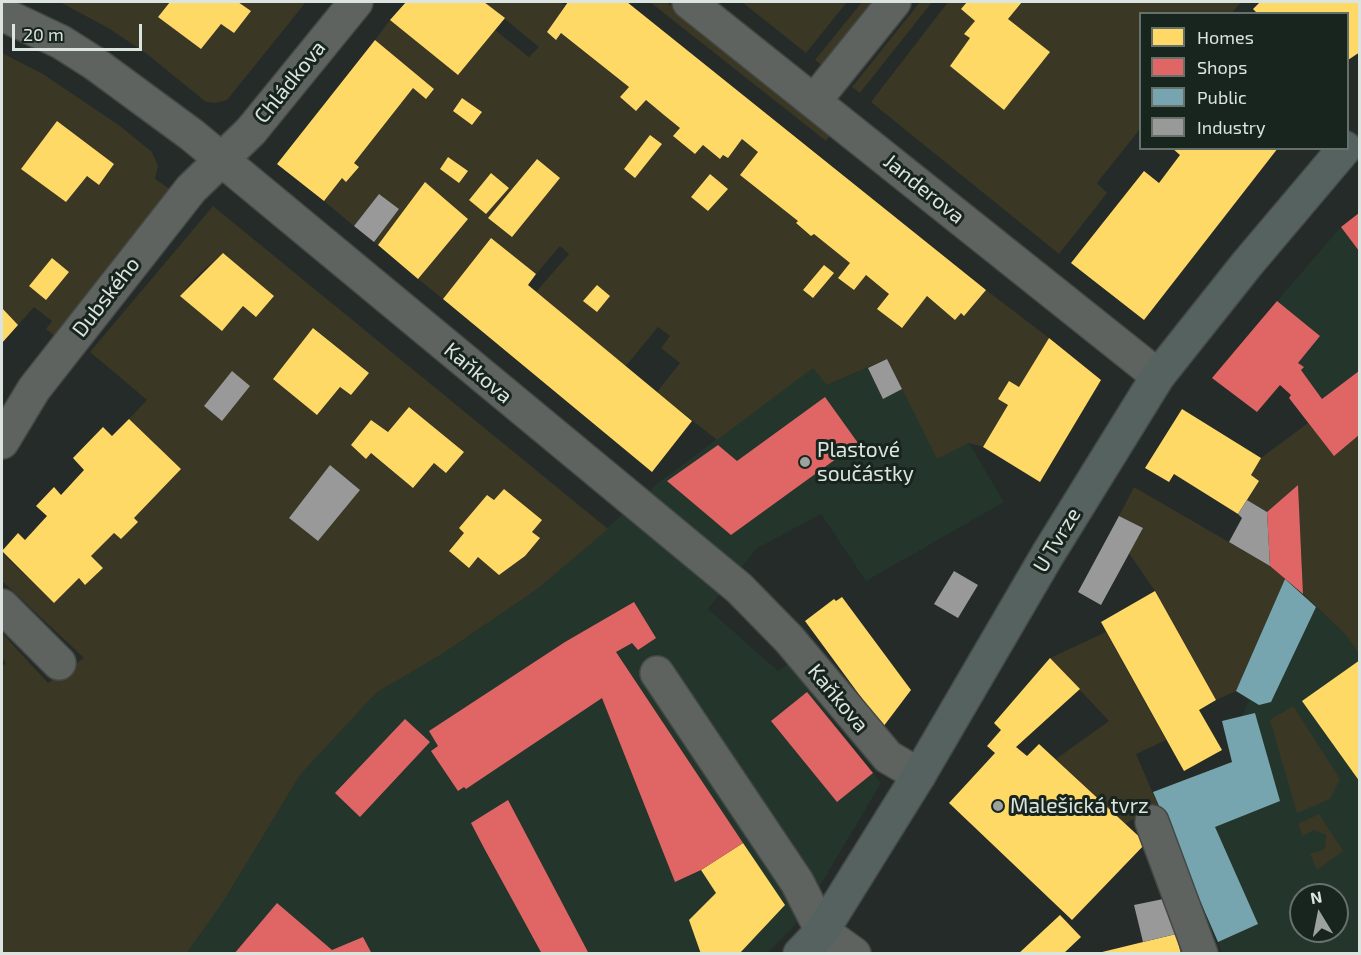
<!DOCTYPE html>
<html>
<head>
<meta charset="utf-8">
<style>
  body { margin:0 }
  #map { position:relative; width:1361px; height:955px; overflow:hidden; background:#252b28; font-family:"Exo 2",sans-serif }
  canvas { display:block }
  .frame { position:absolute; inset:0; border:3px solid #dce4df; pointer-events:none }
  .legend { position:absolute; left:1139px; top:12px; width:210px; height:138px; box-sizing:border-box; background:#18241e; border:2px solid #66716b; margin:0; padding:8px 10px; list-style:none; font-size:18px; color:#dce4df }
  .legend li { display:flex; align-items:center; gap:12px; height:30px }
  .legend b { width:30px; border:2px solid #66716b }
  .north { position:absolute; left:1289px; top:883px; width:60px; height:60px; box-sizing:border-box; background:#18241e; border:2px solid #66716b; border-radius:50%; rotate:350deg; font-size:16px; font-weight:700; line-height:24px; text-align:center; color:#dce4df }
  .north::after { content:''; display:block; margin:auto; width:21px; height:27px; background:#9ca39f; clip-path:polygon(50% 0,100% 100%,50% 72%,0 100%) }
  .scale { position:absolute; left:12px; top:24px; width:130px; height:27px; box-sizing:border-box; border:3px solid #dce4df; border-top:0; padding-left:8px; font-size:18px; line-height:21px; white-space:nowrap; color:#dce4df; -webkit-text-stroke:4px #18241e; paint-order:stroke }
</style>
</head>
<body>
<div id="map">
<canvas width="1361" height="955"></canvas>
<div class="frame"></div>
<ul class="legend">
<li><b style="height:16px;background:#ffd966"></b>Homes</li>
<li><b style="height:16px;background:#e06666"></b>Shops</li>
<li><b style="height:16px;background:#76a5af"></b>Public</li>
<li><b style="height:16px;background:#999"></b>Industry</li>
</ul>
<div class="north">N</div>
<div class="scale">20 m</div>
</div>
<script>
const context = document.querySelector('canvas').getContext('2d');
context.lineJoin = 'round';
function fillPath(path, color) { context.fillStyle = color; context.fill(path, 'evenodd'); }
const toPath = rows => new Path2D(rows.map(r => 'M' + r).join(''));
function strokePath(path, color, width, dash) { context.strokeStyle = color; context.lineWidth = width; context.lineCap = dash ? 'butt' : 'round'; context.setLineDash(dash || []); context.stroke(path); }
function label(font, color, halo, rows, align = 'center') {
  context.font = font + ' "Exo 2",sans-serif'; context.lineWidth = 6; context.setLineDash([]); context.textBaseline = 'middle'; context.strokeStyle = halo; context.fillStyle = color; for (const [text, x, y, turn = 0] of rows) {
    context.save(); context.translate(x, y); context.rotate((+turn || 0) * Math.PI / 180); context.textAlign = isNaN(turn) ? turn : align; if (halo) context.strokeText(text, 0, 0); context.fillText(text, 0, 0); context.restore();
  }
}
fillPath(toPath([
  [1341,227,1359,251,1359,371,1322,399,1301,370,1304,367,1298,363,1320,336,1277,301],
  [887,359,937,458,969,443,1004,502,866,581,821,514,756,549,708,609,778,671,788,664,881,783,799,921,767,953,186,954,223,902,300,775,376,693,442,654,536,590,658,483,813,367,828,385],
  [1285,579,1345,634,1359,653,1359,953,1222,953,1153,792,1232,762,1222,721,1242,716,1249,701,1236,691],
  [1301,895,1337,895,1337,931,1301,931]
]), '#24352c');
fillPath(toPath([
  [60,2,170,2,158,17,201,49,221,24,234,33,250,11,238,2,306,2,227,100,215,103,206,102,147,54,110,29],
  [484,2,561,2,565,5,547,32,556,39,561,33,629,87,620,97,636,111,646,100,680,128,674,137,695,154,703,145,720,159,723,155,728,158,742,139,758,152,741,176,798,221,796,224,811,236,814,234,889,294,878,309,901,328,927,296,955,319,961,313,964,315,986,290,1049,338,1019,387,998,399,1008,405,983,447,969,443,937,459,887,359,827,385,813,368,717,440,657,392,680,363,661,348,670,336,658,327,625,367,536,292,569,254,560,246,536,274,491,238,443,299,418,279,468,219,426,183,378,245,374,242,399,209,379,194,354,226,324,201,342,178,347,181,359,167,354,163,413,88,426,99,434,89,375,40,390,20,458,75,495,30,529,57,539,47],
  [462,98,481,112,472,125,453,111],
  [536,159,560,178,489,218],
  [491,173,508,187,486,214,469,199],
  [710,174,727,189,708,211,691,197],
  [824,265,833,273,813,298,803,290],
  [650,2,666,2,832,133,826,141],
  [742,2,847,2,806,53],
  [862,2,875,2,823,66,815,60],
  [920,2,932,2,860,93,852,87],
  [948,2,967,2,961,9,975,21,964,34,970,38,1008,19,1022,2,1241,2,1232,13,1140,14,1140,129,1097,183,1107,193,1059,254,871,102],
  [2,53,43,74,120,126,152,152,158,166,155,179,171,190,56,337,46,329,52,321,34,307,18,325,2,308],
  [57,121,114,164,99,185,87,176],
  [52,258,69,272,29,286],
  [213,206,608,529,536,590,442,654,376,693,300,775,223,902,186,954,2,953,2,667,6,663,2,658,2,633,48,683,84,658,2,581,2,553,54,603,79,578,85,585,103,568,91,556,114,533,121,539,138,522,134,518,180,469,129,419,147,400,90,352],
  [223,253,274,296,256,317,243,306,222,330,180,296,199,274],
  [314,328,369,373,351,395,340,387,317,415,273,379],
  [232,372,249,386,222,421,204,406],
  [409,407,464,452,446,473,434,463,413,488,370,453,366,458,351,445,371,420,388,432],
  [330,465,360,490,318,541,289,518],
  [504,489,541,520,532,532,539,538,478,557,469,567,449,550,464,533,459,528,487,495,494,500],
  [1308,423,1334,455,1359,435,1359,653,1345,634,1303,594,1298,485,1267,512,1247,500,1259,481,1251,475,1261,458],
  [1134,487,1270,566,1285,579,1236,691,1216,700,1155,591,1129,553,1143,528,1119,516],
  [1106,632,1166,740,1136,754,1158,805,1125,824,1056,759,1109,721,1050,658],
  [1293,706,1340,779,1330,799,1297,813,1270,720],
  [1319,814,1343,851,1317,870,1310,854,1325,849,1326,835,1314,830,1303,836,1298,824]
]), '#3b3725');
fillPath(toPath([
  [170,2,238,2,251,11,234,33,221,24,201,49,158,17],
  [406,2,484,2,505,18,458,75,390,20],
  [568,2,627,2,986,290,964,316,961,313,955,320,927,296,902,328,877,309,889,294,866,275,854,290,838,278,850,263,814,234,811,236,796,223,798,221,740,175,758,152,742,139,728,158,723,155,720,159,703,145,695,154,673,136,680,128,664,115,646,100,636,111,620,97,629,87,561,33,556,40,547,32],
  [967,2,1022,2,1008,19,1050,52,1004,110,950,66,970,38,964,34,975,21,961,9],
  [1260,2,1360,2,1360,52,1348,60,1348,14,1258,14,1253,9],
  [375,40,434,89,426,99,413,88,354,163,359,167,346,182,342,178,324,201,277,164],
  [462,98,482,112,472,125,453,111],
  [57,121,114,164,99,185,87,176,66,202,21,169],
  [650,135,662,144,635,178,624,169],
  [1172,148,1278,148,1144,320,1071,263,1144,171,1159,183,1180,155],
  [448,157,468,171,459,183,440,169],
  [537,159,560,178,512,237,488,218],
  [491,173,509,188,486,214,469,200],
  [710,174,728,189,708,211,691,197],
  [425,182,468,219,418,279,378,245],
  [491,238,536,274,528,285,692,421,652,472,443,299],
  [223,253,274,296,256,317,243,306,222,331,180,296],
  [52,258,69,272,46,300,29,286],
  [824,265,834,273,813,298,803,290],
  [597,285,610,296,597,312,583,301],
  [2,308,18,325,2,343],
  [313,328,369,373,351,395,340,387,317,415,273,379],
  [1049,338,1101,380,1040,482,983,447,1008,405,998,399,1009,381,1019,387],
  [409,407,464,452,446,473,434,463,413,488,371,453,366,459,351,445,371,420,388,432],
  [1182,409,1261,458,1251,475,1259,481,1238,514,1174,474,1169,482,1145,468],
  [129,419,181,469,134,518,138,522,121,539,114,533,91,556,103,568,85,585,79,578,54,603,2,551,18,533,25,540,47,516,36,506,54,487,61,495,84,470,73,458,103,427,112,436],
  [504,489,542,520,532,532,540,538,525,556,499,575,478,557,469,568,449,551,464,533,459,528,487,495,494,500],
  [1155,591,1216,700,1199,710,1222,750,1184,771,1101,622],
  [842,597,911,690,883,727,805,621,834,599,836,601],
  [1050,658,1080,689,1016,747,1027,756,1039,744,1146,843,1072,920,949,803,995,753,987,746,1001,730,994,723],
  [1360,660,1360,782,1302,701],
  [743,843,785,905,739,954,701,954,689,920,716,893,701,870],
  [1060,915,1081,937,1063,954,1018,954],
  [1176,934,1181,954,1098,954,1098,953]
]), '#ffd966');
fillPath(toPath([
  [1359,213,1359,251,1341,227],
  [1277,301,1320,336,1298,363,1304,367,1301,370,1322,399,1359,371,1359,435,1334,456,1289,398,1291,395,1280,385,1257,412,1212,378],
  [825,397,858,443,731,535,667,481,718,445,737,461],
  [1298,485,1303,594,1270,566,1267,512],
  [634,602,656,638,638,650,632,643,616,652,743,843,701,870,675,882,602,698,466,789,464,787,458,791,431,751,438,746,429,731,565,642],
  [807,692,873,773,837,802,771,721],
  [405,719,430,742,360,817,335,793],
  [508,800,589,954,542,954,484,848,471,823],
  [277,903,332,950,363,937,372,954,234,954]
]), '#e06666');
fillPath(toPath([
  [1285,579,1316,607,1271,702,1259,705,1236,691],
  [1255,713,1280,801,1215,827,1258,924,1218,942,1153,792,1232,762,1222,721]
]), '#76a5af');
fillPath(toPath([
  [379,194,399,209,374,242,354,226],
  [887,359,902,389,883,399,868,368],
  [232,371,250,386,222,421,204,406],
  [330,465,360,490,318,541,289,518],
  [1247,500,1267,512,1270,566,1229,542,1242,518,1238,514],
  [1119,516,1143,528,1101,605,1078,592],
  [954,571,978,585,958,618,934,604],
  [1168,898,1176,934,1143,942,1134,905]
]), '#999');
const minor = toPath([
  [689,2,1158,376],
  [2,14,61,42,94,63,192,135,739,588,789,639,888,757,919,775],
  [815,100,894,2],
  [2,442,34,389,191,189,251,131,356,2],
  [2,606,59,663],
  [657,673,797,882,822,931,854,954],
  [1152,822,1201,954]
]);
const major = toPath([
  [800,954,822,931,919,775,1048,554,1158,376,1247,264,1345,148]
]);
strokePath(minor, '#444946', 36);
strokePath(major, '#444946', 36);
strokePath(minor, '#5e6360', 33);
strokePath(major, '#556260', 33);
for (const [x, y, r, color] of [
  [805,462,6,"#9ca39f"],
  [998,806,6,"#9ca39f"]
]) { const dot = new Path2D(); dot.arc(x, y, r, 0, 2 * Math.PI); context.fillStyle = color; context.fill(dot); strokePath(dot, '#18241e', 2); }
label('21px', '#dce4df', '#18241e', [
  ["Chládkova",290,82,-51],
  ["Janderova",924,189,39],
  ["Dubského",106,297,-52],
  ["Kaňkova",478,373,40],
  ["U Tvrze",1057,540,-59],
  ["Kaňkova",838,698,50]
]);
label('21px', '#dce4df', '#18241e', [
  ["Plastové",817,450],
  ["součástky",817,474],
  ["Malešická tvrz",1010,806]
], 'left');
</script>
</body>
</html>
